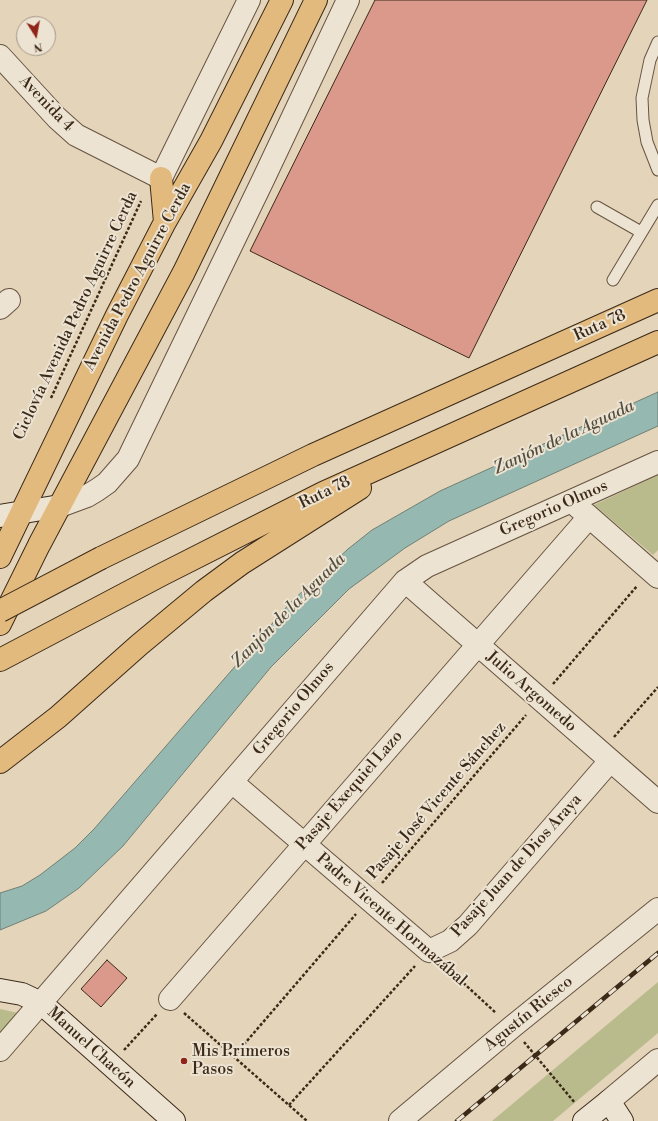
<!DOCTYPE html>
<html>
<head>
<meta charset="utf-8">
<style>
  body { margin:0 }
  #map { position:relative; width:658px; height:1121px; overflow:hidden; background:#e4d4ba; font-family:"Libre Bodoni",serif }
  canvas { display:block }
  .north { position:absolute; left:16px; top:16px; width:40px; height:40px; box-sizing:border-box; background:#ede3d2; border:1px solid #a69988; border-radius:50%; rotate:169deg; font-size:11px; font-weight:700; line-height:16px; text-align:center; color:#3c2a19 }
  .north::after { content:''; display:block; margin:auto; width:14px; height:18px; background:#8f2418; clip-path:polygon(50% 0,100% 100%,50% 72%,0 100%) }
</style>
</head>
<body>
<div id="map">
<canvas width="658" height="1121"></canvas>
<div class="north">N</div>
</div>
<script>
const context = document.querySelector('canvas').getContext('2d');
context.lineJoin = 'round';
function fillPath(path, color) { context.fillStyle = color; context.fill(path, 'evenodd'); }
const toPath = rows => new Path2D(rows.map(r => 'M' + r).join(''));
function strokePath(path, color, width, dash) { context.strokeStyle = color; context.lineWidth = width; context.lineCap = dash ? 'butt' : 'round'; context.setLineDash(dash || []); context.stroke(path); }
function label(font, color, halo, rows, align = 'center') {
  context.font = font + ' "Libre Bodoni",serif'; context.lineWidth = 4; context.setLineDash([]); context.textBaseline = 'middle'; context.strokeStyle = halo; context.fillStyle = color; for (const [text, x, y, turn = 0] of rows) {
    context.save(); context.translate(x, y); context.rotate((+turn || 0) * Math.PI / 180); context.textAlign = isNaN(turn) ? turn : align; if (halo) context.strokeText(text, 0, 0); context.fillText(text, 0, 0); context.restore();
  }
}
fillPath(toPath([
  [658,475,658,550,653,555,594,505],
  [658,982,658,1033,553,1121,492,1121],
  [0,1009,27,1015,0,1042]
]), '#b9bb8c');
const water = toPath([
  [658,392,658,426,449,521,405,548,349,589,271,667,123,846,79,888,56,904,46,911,0,930,0,893,22,886,40,875,75,848,94,829,290,603,348,549,372,530,440,491,658,392]
]);
fillPath(water, '#95b8b0');
strokePath(water, '#717f74', 1);
const building = toPath([
  [375,0,647,0,469,358,250,251,375,0],
  [107,960,127,978,101,1007,81,989,107,960]
]);
fillPath(building, '#db998b');
strokePath(building, '#3c2a19', 1);
const lane = toPath([
  [658,42,650,60,642,98,643,120,647,142,658,170],
  [597,207,641,232],
  [613,280,658,205]
]);
const street = toPath([
  [0,56,57,118,76,135,161,178,249,0],
  [0,308,9,300],
  [60,506,87,496,97,490,107,483,128,459,262,182,348,0],
  [578,507,658,577],
  [405,581,658,802],
  [232,782,429,951,450,941,468,925,610,761],
  [170,999,589,517],
  [0,1050,405,581,427,566,658,462],
  [609,1101,658,1060],
  [400,1121,512,1027,658,909]
]);
const secondary = toPath([
  [0,516,60,506],
  [0,990,22,994,41,1003,174,1121],
  [584,1121,609,1101,622,1121]
]);
const primary = toPath([
  [161,178,165,222],
  [0,557,117,315,165,222,211,141,282,0],
  [0,624,39,545,184,272,316,0]
]);
const highway = toPath([
  [101,558,313,455,658,300],
  [0,660,163,574,323,493,658,342],
  [0,762,58,717,139,645,204,591,242,563,360,488]
]);
strokePath(lane, '#665441', 13);
strokePath(street, '#665441', 24);
strokePath(secondary, '#3c2a19', 24);
strokePath(primary, '#3c2a19', 24);
strokePath(highway, '#3c2a19', 24);
strokePath(toPath([
  [51,398,141,201],
  [553,684,637,586],
  [614,737,658,687],
  [382,883,526,715],
  [445,966,496,1013],
  [184,1013,307,1121],
  [524,1042,575,1103],
  [124,1050,157,1014],
  [234,1056,356,914],
  [289,1105,415,966]
]), '#3c2a19', 2.5, [3, 2]);
strokePath(lane, '#ede3d2', 11);
strokePath(street, '#ede3d2', 22);
strokePath(secondary, '#ede3d2', 22);
strokePath(primary, '#e2ba7d', 22);
strokePath(highway, '#e2ba7d', 22);
const rail = toPath([
  [457,1121,658,953]
]);
strokePath(rail, '#3c2a19', 4.5);
strokePath(rail, '#ede3d2', 3, [9]);
const highwayBridge = toPath([
  [0,611,101,558]
]);
strokePath(highwayBridge, '#3c2a19', 24, []);
strokePath(highwayBridge, '#e2ba7d', 22);
for (const [x, y, r, color] of [
  [184,1061,4,"#8f2418"]
]) { const dot = new Path2D(); dot.arc(x, y, r, 0, 2 * Math.PI); context.fillStyle = color; context.fill(dot); strokePath(dot, '#ede3d2', 1.5); }
label('16px', '#3c2a19', '#ede3d2', [
  ["Avenida 4",46,104,46],
  ["Avenida Pedro Aguirre Cerda",138,277,-62],
  ["Ciclovía Avenida Pedro Aguirre Cerda",76,316,-65],
  ["Ruta 78",600,326,-24],
  ["Ruta 78",325,493,-26],
  ["Gregorio Olmos",554,509,-24],
  ["Julio Argomedo",531,692,41],
  ["Gregorio Olmos",294,709,-50],
  ["Pasaje Exequiel Lazo",350,791,-49],
  ["Pasaje José Vicente Sánchez",437,801,-49],
  ["Pasaje Juan de Dios Araya",517,866,-48],
  ["Padre Vicente Hormazábal",391,920,41],
  ["Agustín Riesco",529,1014,-39],
  ["Manuel Chacón",91,1048,42]
]);
label('16px', '#3c2a19', '#ede3d2', [
  ["Mis Primeros",192,1052],
  ["Pasos",192,1070]
], 'left');
label('italic 17px', '#524e3f', '#ede3d2', [
  ["Zanjón de la Aguada",564,438,-25],
  ["Zanjón de la Aguada",289,611,-45]
]);
</script>
</body>
</html>
